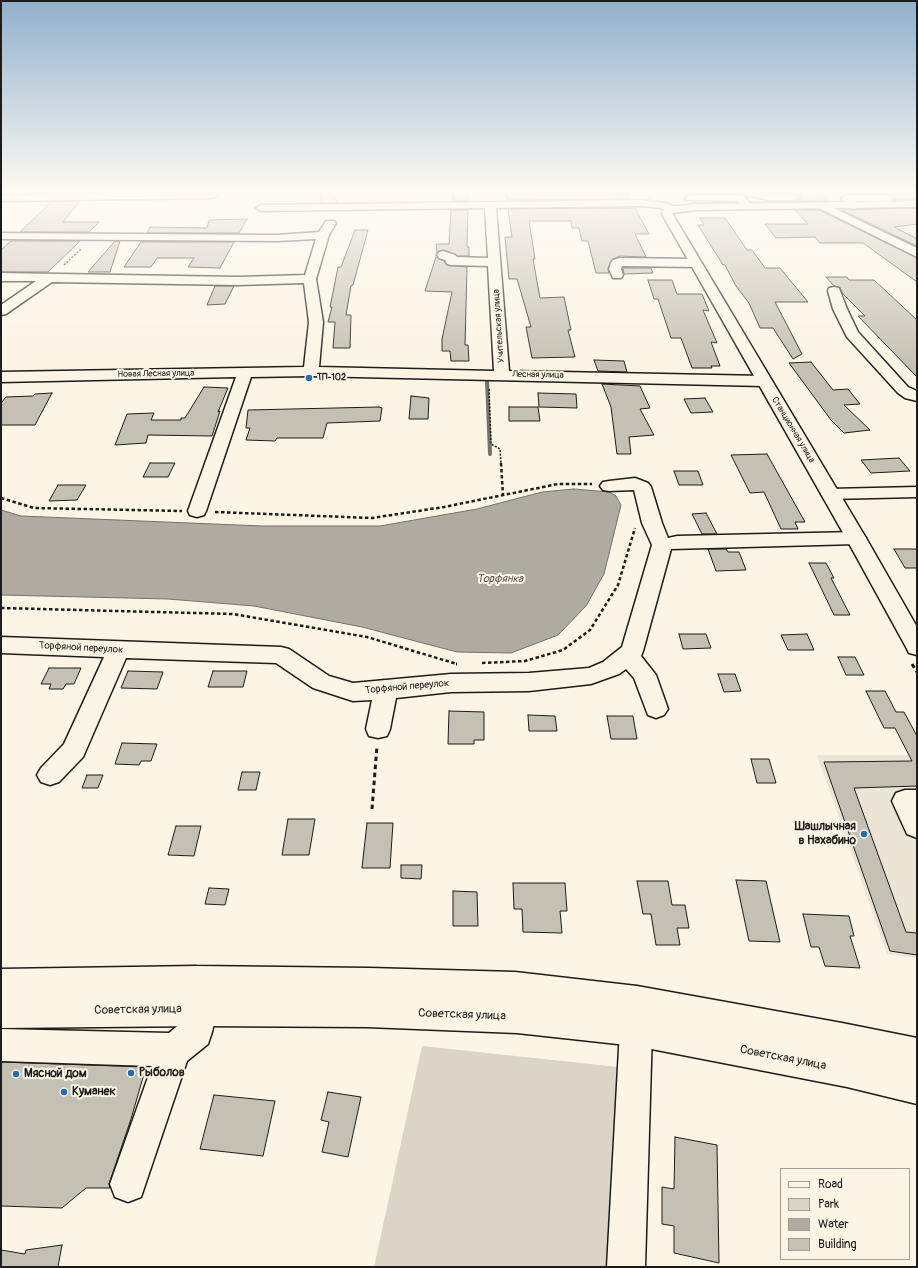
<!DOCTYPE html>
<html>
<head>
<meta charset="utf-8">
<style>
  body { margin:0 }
  #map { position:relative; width:918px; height:1268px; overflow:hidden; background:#fcf5e5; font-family:Pangolin,sans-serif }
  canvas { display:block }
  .frame { position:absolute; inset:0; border:2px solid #1c1c1c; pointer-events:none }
  .legend { position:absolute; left:780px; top:1168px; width:130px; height:92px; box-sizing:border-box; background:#fcf5e5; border:1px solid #a29e95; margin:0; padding:5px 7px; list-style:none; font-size:12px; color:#1c1c1c }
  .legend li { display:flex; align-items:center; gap:8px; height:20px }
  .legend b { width:20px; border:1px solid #a29e95 }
</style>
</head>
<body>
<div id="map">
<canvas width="918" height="1268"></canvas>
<div class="frame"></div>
<ul class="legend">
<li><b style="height:5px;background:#fcf5e5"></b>Road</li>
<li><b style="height:11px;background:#dbd5c8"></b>Park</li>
<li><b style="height:11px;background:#b0aba1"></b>Water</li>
<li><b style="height:11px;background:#c4c0b3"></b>Building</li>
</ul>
</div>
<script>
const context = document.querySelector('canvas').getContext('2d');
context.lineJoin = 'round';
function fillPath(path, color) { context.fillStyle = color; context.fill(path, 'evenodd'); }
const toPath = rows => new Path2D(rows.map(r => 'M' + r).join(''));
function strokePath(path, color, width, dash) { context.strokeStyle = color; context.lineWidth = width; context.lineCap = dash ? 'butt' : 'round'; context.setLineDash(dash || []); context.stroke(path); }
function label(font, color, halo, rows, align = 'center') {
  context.font = font + ' Pangolin,sans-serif'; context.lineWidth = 4; context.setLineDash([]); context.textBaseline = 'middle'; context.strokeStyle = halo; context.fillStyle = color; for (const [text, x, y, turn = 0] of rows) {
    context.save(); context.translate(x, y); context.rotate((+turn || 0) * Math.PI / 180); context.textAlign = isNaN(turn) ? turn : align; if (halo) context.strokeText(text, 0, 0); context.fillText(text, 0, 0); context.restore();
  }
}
fillPath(toPath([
  [840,210,917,210,917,248,886,233],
  [817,755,917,755,917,958,887,954]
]), '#ebe5d6');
fillPath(toPath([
  [422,1046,618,1067,609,1267,374,1267]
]), '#dbd5c8');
const water = toPath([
  [574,489,609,492,616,496,621,505,604,574,586,606,558,635,511,653,457,652,362,627,254,606,168,599,1,595,1,510,21,516,262,526,380,526,477,509,542,492,574,489]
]);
fillPath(water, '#b0aba1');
strokePath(water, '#75726c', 1);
strokePath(toPath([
  [487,380,490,454]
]), '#75726c', 4);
const building = toPath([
  [320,191,332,191,337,203,321,203,320,191],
  [453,191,469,191,468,201,452,201,453,191],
  [505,191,626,191,630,199,507,200,505,191],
  [778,191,819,191,828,201,796,201,801,196,796,193,778,191],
  [861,191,917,191,917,200,894,200,895,197,889,194,863,194,861,191],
  [80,201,63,222,99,222,89,232,20,232,51,202,80,201],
  [635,208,649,234,635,234,646,257,620,256,613,259,608,269,609,273,596,273,588,241,582,241,579,228,572,228,571,221,529,221,535,259,533,259,540,298,564,297,571,330,568,330,575,357,532,358,526,327,531,327,517,279,509,279,505,237,512,237,508,209,635,208],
  [917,208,917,224,894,227,917,239,917,246,842,210,917,208],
  [451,210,468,210,467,247,469,247,469,256,458,256,443,250,439,251,437,253,436,244,449,244,451,210],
  [795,210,819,210,917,258,917,282,863,243,820,243,815,237,776,238,765,224,808,224,795,210],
  [700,218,725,218,747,250,752,250,765,268,780,268,808,302,775,302,802,354,793,359,773,328,760,328,749,303,736,286,725,265,723,265,698,225,704,225,700,218],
  [247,219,239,233,147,233,150,227,207,228,209,220,247,219],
  [355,230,368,230,353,285,351,286,346,315,351,315,350,348,333,348,335,322,328,322,332,307,330,307,338,267,341,267,355,230],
  [11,241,80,241,48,272,1,272,1,250,11,241],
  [115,241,120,241,110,272,88,272,115,241],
  [141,242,234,242,220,268,188,267,194,258,157,258,151,267,124,267,141,242],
  [436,257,444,261,447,265,467,267,465,345,468,345,469,361,451,361,450,351,442,351,442,339,452,292,425,291,436,257],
  [623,268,651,268,653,273,624,274,623,268],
  [826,277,847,277,849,280,874,280,917,320,917,377,858,316,865,316,843,294,840,288,834,286,826,277],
  [648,280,672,280,677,294,702,294,709,311,703,310,717,343,711,342,720,366,711,366,712,368,692,368,681,338,671,338,658,299,654,299,648,280],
  [215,286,234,286,225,304,207,305,215,286],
  [594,360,624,361,627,372,598,371,594,360],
  [811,362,833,390,848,389,860,404,844,405,870,430,844,433,831,420,789,363,811,362],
  [602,384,640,386,650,408,640,409,654,435,629,437,631,454,617,454,611,407,602,384],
  [204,387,228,388,218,412,220,411,212,436,148,435,146,443,115,445,127,414,154,413,151,420,181,420,181,418,185,418,204,387],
  [52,393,35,425,1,425,1,403,6,397,33,396,35,394,52,393],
  [538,393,576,394,577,408,539,407,538,393],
  [411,396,429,398,428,419,409,419,411,396],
  [705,398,713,412,691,413,684,399,705,398],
  [379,407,382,408,380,421,327,423,323,438,277,438,275,441,246,440,250,428,246,428,248,410,379,407],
  [509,407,538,407,540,421,509,421,509,407],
  [767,454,805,522,795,522,798,529,781,529,764,492,750,493,731,455,767,454],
  [899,458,910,471,871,473,861,460,899,458],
  [150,463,175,463,168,477,143,477,150,463],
  [674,471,698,471,703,485,679,485,674,471],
  [58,485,86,485,77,500,49,501,58,485],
  [706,513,717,534,702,534,692,514,706,513],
  [708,549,726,549,728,552,739,552,746,570,716,571,708,549],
  [894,549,917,549,917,568,905,568,894,549],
  [809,563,826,563,834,578,831,578,850,615,834,615,809,563],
  [679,634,706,634,711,648,683,649,679,634],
  [807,634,814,650,788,650,781,635,807,634],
  [838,657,855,657,864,675,846,675,838,657],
  [49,668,81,668,74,684,66,684,63,689,49,689,51,684,41,684,49,668],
  [128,671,163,672,157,689,121,688,128,671],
  [213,671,247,671,243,687,208,687,213,671],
  [718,674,735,674,741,691,724,692,718,674],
  [866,691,885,691,896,712,904,712,917,736,917,786,854,788,906,932,917,933,917,955,890,951,824,762,912,761,895,728,884,728,866,691],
  [449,711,484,712,484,740,474,740,474,744,448,744,449,711],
  [528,715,555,716,557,731,529,731,528,715],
  [607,716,633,716,637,739,611,739,607,716],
  [122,743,157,744,151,761,141,761,139,765,115,764,122,743],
  [751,759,769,759,776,783,757,783,751,759],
  [242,772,260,772,256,790,238,790,242,772],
  [87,775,103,775,98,788,82,788,87,775],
  [288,819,315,819,309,855,282,855,288,819],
  [367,823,393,823,390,868,362,868,367,823],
  [176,826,201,826,194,856,168,855,176,826],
  [401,865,422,865,421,879,401,878,401,865],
  [736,880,766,881,780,942,749,941,736,880],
  [637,881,668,881,672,905,685,905,689,928,677,928,680,945,656,945,651,914,643,914,637,881],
  [513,883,565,883,567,911,560,911,562,933,523,932,522,909,514,909,513,883],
  [209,888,229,889,225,905,205,904,209,888],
  [453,891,477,892,478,926,453,926,453,891],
  [803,914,849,916,854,936,850,936,860,968,825,966,819,947,811,947,803,914],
  [1,1062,146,1067,131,1119,109,1184,110,1188,86,1188,62,1208,1,1206,1,1062],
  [328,1092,361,1097,348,1157,322,1152,329,1122,321,1120,328,1092],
  [214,1095,275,1101,263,1156,200,1149,214,1095],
  [675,1137,717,1145,719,1263,674,1253,674,1226,662,1224,662,1187,674,1189,675,1137],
  [62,1245,58,1267,1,1267,1,1250,25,1254,26,1250,62,1245]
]);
fillPath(building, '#c4c0b3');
strokePath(building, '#1c1c1c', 1);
const minor = toPath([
  [81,191,93,191,91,194,220,191,216,197,212,198,1,201,1,195,78,194,81,191],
  [762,191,769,194,795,194,800,197,795,200,768,200,742,194,741,192,762,191],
  [690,195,740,195,744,196,752,206,747,209,743,208,737,201,686,200,685,198,690,195],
  [846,195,889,195,894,198,889,201,856,201,860,206,855,209,851,208,841,198,846,195],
  [642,200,665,203,677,207,678,209,673,212,660,208,642,206,496,208,509,371,764,376,769,378,772,381,769,384,764,386,311,376,251,377,206,511,204,515,197,517,190,515,188,511,236,377,1,382,1,372,304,367,309,322,304,283,238,285,52,282,6,314,1,315,1,305,36,281,1,281,1,273,238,277,305,275,316,239,277,241,1,239,1,233,277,235,319,232,326,221,334,221,336,223,329,235,316,279,323,322,319,367,494,371,488,266,451,265,447,264,445,260,439,258,437,255,439,252,443,251,455,255,457,257,488,258,485,208,261,211,256,208,261,205,642,200],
  [823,203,917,248,917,257,819,208,818,206,819,204,823,203],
  [620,258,695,259,699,260,701,263,699,266,695,267,622,266,621,269,623,275,621,278,613,278,609,269,611,263,613,260,620,258],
  [834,287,839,288,840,291,847,309,858,332,908,387,917,391,917,401,905,398,898,393,847,337,833,309,828,291,829,288,834,287],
  [635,478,648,483,651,487,662,523,668,538,677,536,856,532,863,534,866,538,863,542,856,544,671,549,643,651,641,656,656,675,668,709,664,715,656,718,648,715,634,678,626,669,619,674,591,684,529,691,451,692,396,698,390,729,387,736,378,738,369,736,366,729,372,700,353,701,313,688,276,663,126,658,83,757,59,782,50,785,41,782,37,775,41,768,64,744,104,657,1,653,1,637,281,647,289,649,329,676,353,683,451,674,529,673,589,668,603,662,622,647,652,545,642,523,634,490,609,491,603,490,600,486,603,482,609,481,635,478],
  [917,487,917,497,830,499,824,498,821,494,824,490,830,489,917,487],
  [905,790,917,790,917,838,907,834,892,801,896,793,905,790],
  [201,994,212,999,217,1010,212,1032,208,1044,187,1061,141,1197,128,1202,115,1197,110,1184,152,1066,1,1061,1,1029,169,1033,182,1022,190,999,201,994],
  [636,1014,647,1019,652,1030,645,1267,607,1267,620,1030,625,1019,636,1014]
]);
const major = toPath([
  [917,201,917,207,695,210,672,213,866,538,917,627,917,655,909,653,906,647,846,538,662,214,663,210,669,207,695,204,917,201],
  [196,966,369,968,515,972,637,986,842,1023,917,1038,917,1104,847,1087,636,1046,517,1033,367,1027,201,1026,1,1028,1,969,196,966]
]);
strokePath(minor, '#1c1c1c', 3);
strokePath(major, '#1c1c1c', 3);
strokePath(toPath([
  [64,265,81,249],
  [489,389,491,444,500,449,501,464]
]), '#1c1c1c', 1.5, [2, 1.5]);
strokePath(toPath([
  [501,463,503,495],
  [1,498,34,508,182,511],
  [215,512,372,518,444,507,558,484,592,484],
  [1,608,233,614,367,637,457,664],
  [482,663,525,661,563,650,590,630,618,585,635,528]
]), '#1c1c1c', 2.5, [3.5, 2.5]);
strokePath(toPath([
  [456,664,457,664],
  [912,664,917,672],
  [372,809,377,746]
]), '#1c1c1c', 3, [4.5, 3.5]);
fillPath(minor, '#fcf5e5');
fillPath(major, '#fcf5e5');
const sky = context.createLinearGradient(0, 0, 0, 369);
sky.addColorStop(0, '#91b0cc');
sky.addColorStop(0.52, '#fefaf3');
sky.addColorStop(1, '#fefaf300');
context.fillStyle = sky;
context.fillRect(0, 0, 918, 369);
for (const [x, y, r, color] of [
  [309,378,4,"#1f6fb2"],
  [864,834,4,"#1f6fb2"],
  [131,1073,4,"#1f6fb2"],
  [16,1074,4,"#1f6fb2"],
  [64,1092,4,"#1f6fb2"]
]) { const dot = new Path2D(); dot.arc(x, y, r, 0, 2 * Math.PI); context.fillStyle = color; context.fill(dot); strokePath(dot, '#fcf5e5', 1.5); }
label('9px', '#1c1c1c', '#fcf5e5', [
  ["Учительская улица",499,326,-94],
  ["Новая Лесная улица",156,374,-1],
  ["Лесная улица",538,375,1],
  ["Станционная улица",793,430,59]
]);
label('bold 9px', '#1c1c1c', '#fcf5e5', [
  ["ТП-102",317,378]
], 'left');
label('10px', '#1c1c1c', '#fcf5e5', [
  ["Торфяной переулок",81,648,3],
  ["Торфяной переулок",407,687,-5]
]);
label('italic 11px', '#575551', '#fcf5e5', [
  ["Торфянка",500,579]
]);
label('bold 12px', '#1c1c1c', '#fcf5e5', [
  ["Шашлычная",856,827,"right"],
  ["в Нахабино",856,841,"right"],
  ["Рыболов",139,1073],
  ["Мясной дом",24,1074],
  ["Куманек",72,1092]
], 'left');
label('12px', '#1c1c1c', '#fcf5e5', [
  ["Советская улица",138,1010,-1],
  ["Советская улица",462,1015,2],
  ["Советская улица",783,1058,11]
]);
</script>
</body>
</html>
